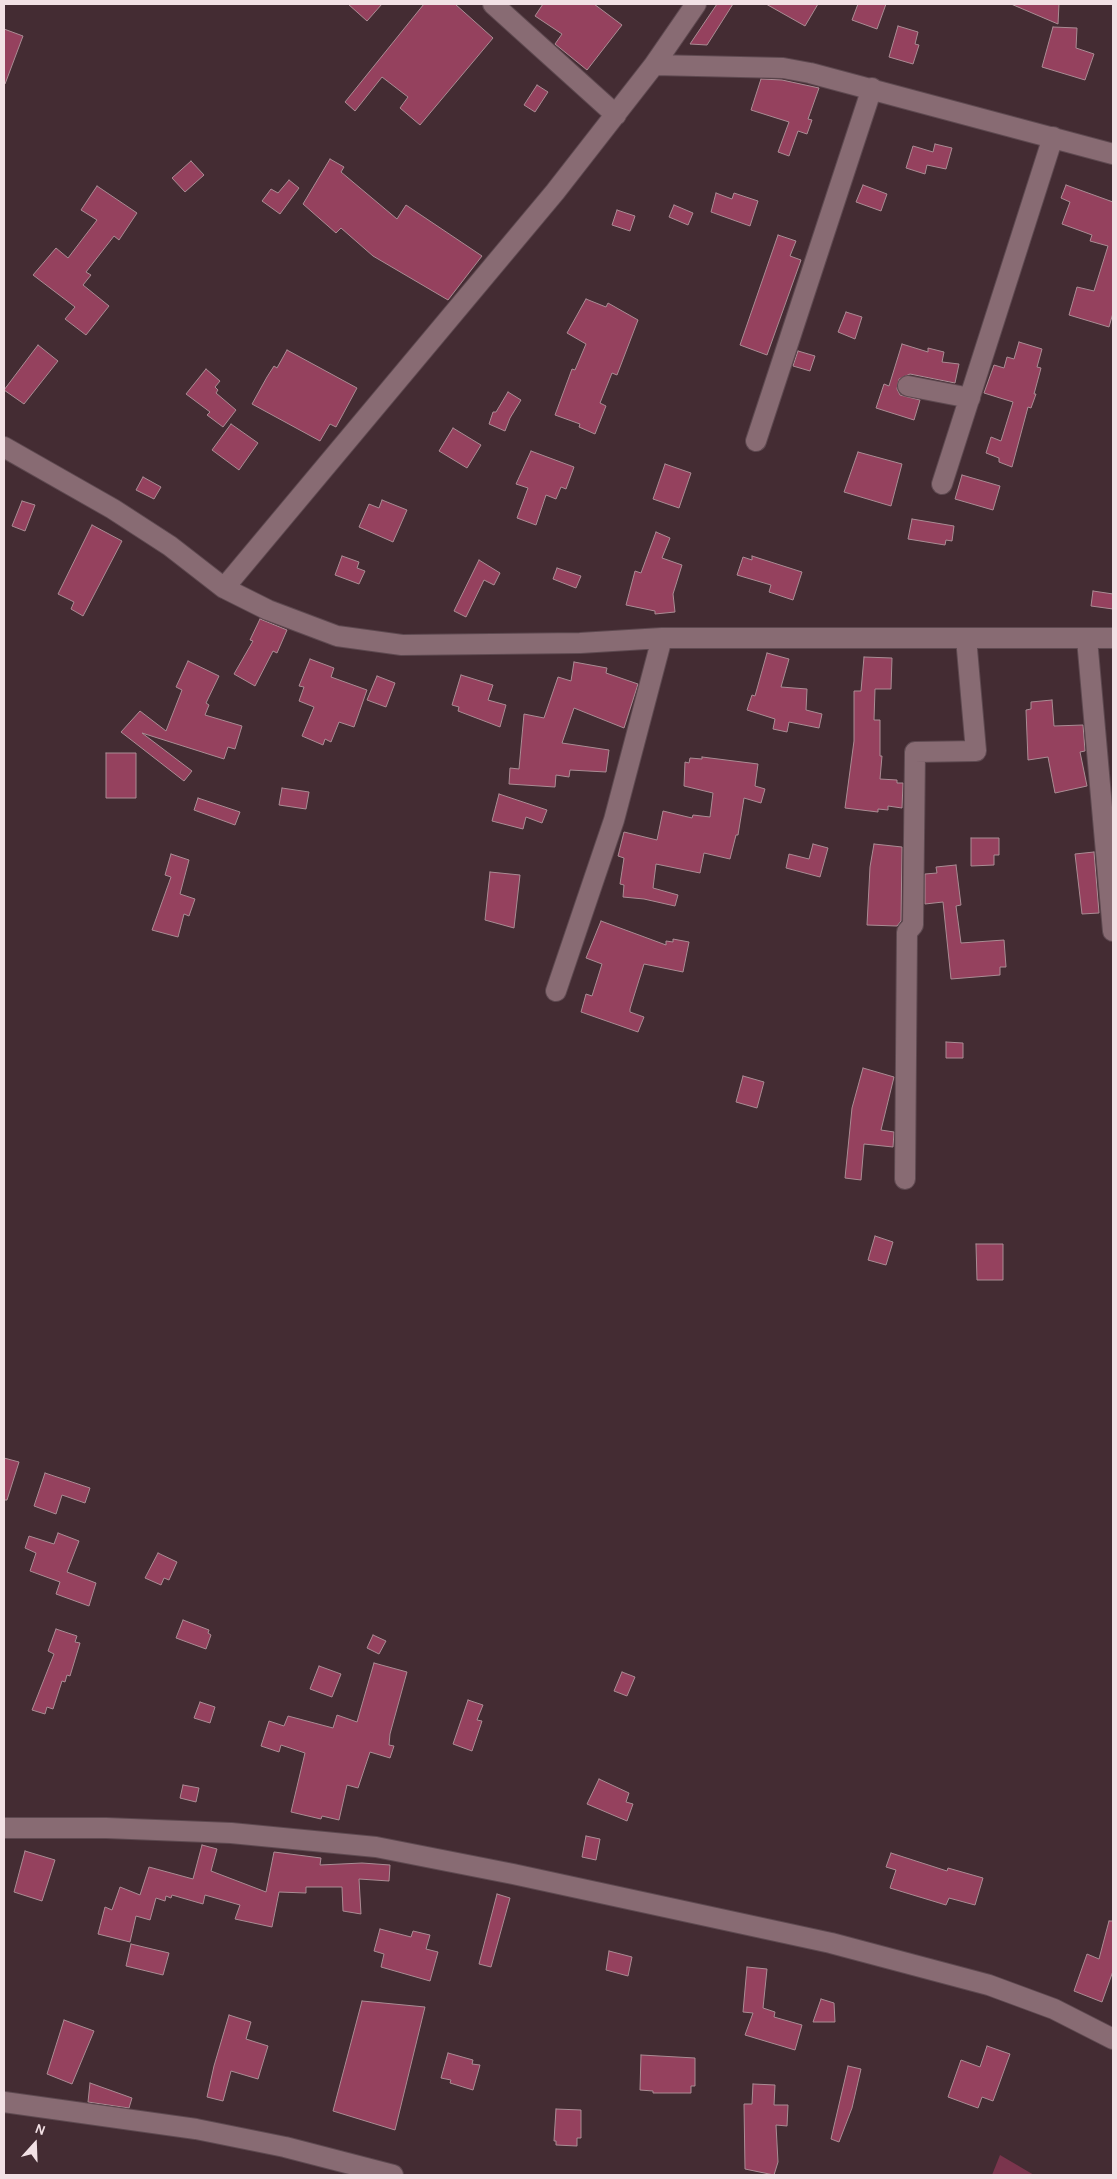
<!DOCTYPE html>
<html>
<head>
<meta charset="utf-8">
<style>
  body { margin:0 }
  #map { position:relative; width:1117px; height:2179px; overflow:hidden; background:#442c33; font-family:Karla,sans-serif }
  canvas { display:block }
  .frame { position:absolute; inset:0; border:5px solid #f2e1e5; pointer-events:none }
  .north { position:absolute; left:10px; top:2119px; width:50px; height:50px; -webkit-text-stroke:4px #442c33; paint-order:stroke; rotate:20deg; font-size:14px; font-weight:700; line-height:20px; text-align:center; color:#f2e1e5 }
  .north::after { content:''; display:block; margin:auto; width:18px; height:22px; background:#f2e1e5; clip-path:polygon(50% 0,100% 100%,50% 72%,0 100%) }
</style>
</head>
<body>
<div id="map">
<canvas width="1117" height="2179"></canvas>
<div class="frame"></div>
<div class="north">N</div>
</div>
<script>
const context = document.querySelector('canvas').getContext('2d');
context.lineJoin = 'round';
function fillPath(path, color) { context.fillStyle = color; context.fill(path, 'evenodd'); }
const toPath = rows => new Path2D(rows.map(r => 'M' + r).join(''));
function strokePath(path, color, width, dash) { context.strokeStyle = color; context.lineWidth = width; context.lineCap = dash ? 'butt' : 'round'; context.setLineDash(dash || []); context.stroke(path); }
fillPath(toPath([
  [1000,2155,1034,2175,992,2175]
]), '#7a354d');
const building = toPath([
  [348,4,382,4,367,21,348,4],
  [424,4,455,4,493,38,420,125,400,108,408,97,382,77,355,111,345,102,424,4],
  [543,4,594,4,622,25,587,70,555,44,562,34,535,16,543,4],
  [717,4,733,4,707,45,690,44,717,4],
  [766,4,818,4,805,26,766,4],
  [858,4,886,4,877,29,852,20,858,4],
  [1011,4,1059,4,1058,24,1011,4],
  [898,26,918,32,915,44,919,45,913,64,889,57,898,26],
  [1053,27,1077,28,1076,48,1094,54,1085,80,1042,67,1053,27],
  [4,29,23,36,5,84,4,84,4,29],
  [761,79,782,80,819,88,808,119,812,120,807,134,798,131,789,156,778,152,789,122,751,110,761,79],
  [537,85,548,92,535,112,524,105,537,85],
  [935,144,952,148,946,169,927,165,925,174,906,168,913,146,933,152,935,144],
  [330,159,344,167,341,172,397,219,406,205,482,256,448,300,373,256,341,228,336,233,303,204,330,159],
  [191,161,204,175,185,192,172,178,191,161],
  [289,180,299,188,280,214,262,201,271,189,278,193,289,180],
  [863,185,887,194,881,211,856,202,863,185],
  [1066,185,1113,202,1113,313,1109,327,1069,315,1077,287,1094,291,1108,246,1090,241,1092,235,1062,224,1070,202,1061,198,1066,185],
  [97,186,137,213,119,240,114,236,86,272,91,275,83,285,109,306,86,335,65,319,75,307,33,275,56,248,68,258,97,220,81,210,97,186],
  [716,193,732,199,734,193,758,201,750,226,711,212,716,193],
  [674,205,693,213,688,225,669,217,674,205],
  [617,210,635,216,630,231,612,225,617,210],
  [778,235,796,241,790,256,801,260,767,355,740,345,778,235],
  [586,299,606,307,608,303,638,320,617,375,612,373,600,403,606,406,595,434,579,427,580,424,555,415,572,369,575,370,586,344,567,333,586,299],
  [846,312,862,317,855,339,838,332,846,312],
  [1019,342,1042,349,1037,367,1041,368,1034,394,1036,394,1031,408,1028,407,1012,467,999,462,999,458,986,453,991,437,1001,441,1013,402,984,393,994,365,1004,368,1007,357,1014,359,1019,342],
  [902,344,928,352,928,348,944,352,942,362,959,364,955,383,910,374,899,379,897,389,900,395,920,400,914,420,876,408,884,384,889,386,902,344],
  [38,345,58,361,24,404,4,390,38,345],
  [287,350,357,388,336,427,330,424,320,441,252,404,267,377,274,366,277,368,287,350],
  [798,351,815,356,810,371,793,366,798,351],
  [206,369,220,381,215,387,218,390,216,393,236,410,223,427,207,415,210,412,186,394,206,369],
  [508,392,521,400,510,418,505,431,489,424,493,412,496,412,508,392],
  [231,424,258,443,239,470,212,450,231,424],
  [453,428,481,445,467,468,439,451,453,428],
  [531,451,574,467,566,489,561,487,556,499,546,495,536,525,517,518,528,488,516,484,531,451],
  [858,452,902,464,891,506,844,492,858,452],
  [665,464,691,473,679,508,653,499,665,464],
  [962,475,1000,486,993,510,955,499,962,475],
  [143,477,161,487,154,499,136,490,143,477],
  [382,500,407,510,393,542,359,527,369,504,379,508,382,500],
  [22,501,35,505,25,531,12,526,22,501],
  [912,519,954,526,952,541,946,540,945,545,908,539,912,519],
  [92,525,122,541,83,616,71,609,74,602,58,594,92,525],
  [656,532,670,538,662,558,682,565,673,594,675,612,655,614,655,611,626,605,635,571,641,573,656,532],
  [342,556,359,562,357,568,365,571,359,584,335,575,342,556],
  [752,556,802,572,793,600,769,592,771,585,737,575,743,557,752,560,752,556],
  [479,560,500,573,494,585,484,580,466,617,454,611,479,560],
  [557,568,581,576,576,588,553,579,557,568],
  [1093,591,1113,594,1113,609,1091,606,1093,591],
  [260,619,287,630,277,653,273,651,255,686,234,674,253,641,250,640,260,619],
  [767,653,789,659,781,687,807,689,806,710,822,714,819,728,789,722,787,732,773,729,775,719,747,710,752,695,755,696,767,653],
  [864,657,892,658,891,689,875,689,874,720,880,720,880,756,882,756,880,779,897,780,897,783,903,783,902,808,888,806,888,810,878,809,878,812,845,808,854,741,854,691,861,691,864,657],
  [310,659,334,668,331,677,367,690,354,727,339,722,331,742,325,739,323,745,302,736,314,707,299,701,304,687,299,686,310,659],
  [188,661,219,676,206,703,209,705,205,715,242,726,235,749,228,747,224,759,142,733,192,771,184,781,121,732,140,711,166,731,182,690,176,687,188,661],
  [574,662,607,668,606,673,638,684,624,728,574,708,562,743,609,750,606,772,570,770,569,777,556,775,555,787,509,784,510,768,519,769,524,714,544,718,558,677,571,681,574,662],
  [461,675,493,685,488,700,506,705,500,727,458,711,459,707,452,705,461,675],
  [377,676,395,683,386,707,367,700,377,676],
  [1052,700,1054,726,1083,725,1085,751,1080,752,1087,786,1055,793,1048,757,1028,760,1026,710,1031,709,1031,702,1052,700],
  [106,753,136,753,136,798,106,798,106,753],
  [702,757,758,764,755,786,765,789,761,803,744,798,738,835,736,835,730,859,704,853,700,873,656,864,653,888,678,895,675,906,644,899,623,897,624,885,620,884,624,858,618,856,624,832,657,840,663,811,692,818,693,815,710,817,713,793,684,786,685,762,689,763,690,758,702,759,702,757],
  [282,788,309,792,306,809,279,805,282,788],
  [499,794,547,810,542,823,526,817,523,829,492,821,499,794],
  [198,798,240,812,235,825,194,810,198,798],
  [971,838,999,838,999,855,994,855,994,865,971,866,971,838],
  [813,844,828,848,820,877,786,868,789,854,809,859,813,844],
  [874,844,902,847,901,921,897,926,867,925,870,867,874,844],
  [1094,852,1099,913,1082,914,1075,854,1094,852],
  [171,854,189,860,180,894,195,899,189,916,184,914,178,937,152,930,171,877,165,875,171,854],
  [956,865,961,905,956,906,961,943,1004,940,1006,967,1000,967,1000,975,951,979,943,902,925,904,925,874,937,873,936,867,956,865],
  [490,872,520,875,514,928,485,920,490,872],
  [601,921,666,945,666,941,673,942,673,939,689,942,683,972,644,964,630,1009,630,1012,644,1017,638,1032,581,1012,586,994,592,996,602,964,586,958,601,921],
  [946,1042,963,1043,963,1058,946,1058,946,1042],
  [863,1068,894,1077,881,1130,894,1132,893,1147,864,1144,861,1180,845,1178,852,1108,863,1068],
  [743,1076,764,1082,757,1108,736,1102,743,1076],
  [875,1236,893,1242,886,1265,868,1260,875,1236],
  [976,1244,1003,1244,1003,1280,977,1280,976,1244],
  [4,1458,19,1462,7,1500,4,1500,4,1458],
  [45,1473,90,1488,85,1503,62,1495,56,1514,34,1506,45,1473],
  [58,1533,79,1541,67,1572,96,1583,89,1606,56,1594,60,1582,30,1571,36,1553,25,1548,29,1536,54,1544,58,1533],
  [158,1553,177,1562,169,1580,164,1578,161,1585,145,1578,158,1553],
  [183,1620,209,1630,208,1633,211,1635,206,1649,176,1638,183,1620],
  [56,1629,77,1636,75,1642,80,1643,70,1676,67,1675,65,1682,62,1681,53,1709,47,1707,45,1714,32,1710,54,1654,48,1651,56,1629],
  [373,1635,386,1641,379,1654,367,1648,373,1635],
  [374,1663,407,1672,390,1734,389,1745,394,1746,390,1758,370,1752,358,1788,347,1785,339,1820,322,1816,321,1819,291,1812,305,1753,281,1745,279,1752,261,1746,269,1721,284,1726,288,1716,333,1728,337,1715,357,1722,374,1663],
  [319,1666,341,1674,332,1697,310,1689,319,1666],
  [622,1672,635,1677,627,1696,614,1691,622,1672],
  [468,1700,483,1705,477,1720,482,1721,472,1751,453,1744,468,1700],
  [200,1702,215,1707,210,1723,194,1718,200,1702],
  [599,1779,629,1793,626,1802,633,1804,627,1821,587,1804,599,1779],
  [183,1785,199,1788,196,1802,180,1798,183,1785],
  [586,1836,600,1839,596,1860,582,1857,586,1836],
  [202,1845,217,1849,211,1871,266,1892,274,1852,321,1858,320,1865,362,1863,390,1865,389,1881,359,1879,361,1914,343,1911,342,1887,306,1887,306,1893,279,1892,272,1927,235,1919,240,1905,205,1895,203,1904,172,1895,171,1898,166,1896,165,1901,156,1898,150,1920,136,1916,130,1942,98,1934,105,1907,112,1910,120,1887,140,1895,149,1867,193,1879,202,1845],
  [25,1851,55,1860,42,1901,14,1892,25,1851],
  [891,1853,947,1871,948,1868,983,1878,975,1905,949,1898,946,1905,890,1888,896,1870,886,1867,891,1853],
  [497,1894,510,1898,491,1967,479,1964,497,1894],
  [1109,1921,1113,1921,1113,1971,1102,2002,1074,1991,1087,1954,1099,1959,1109,1921],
  [380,1929,411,1937,413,1931,430,1935,426,1949,438,1952,430,1981,381,1967,384,1954,374,1951,380,1929],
  [131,1944,169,1953,163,1975,126,1966,131,1944],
  [609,1951,632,1957,628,1976,606,1970,609,1951],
  [747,1967,767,1969,763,2008,775,2012,774,2017,802,2025,795,2050,745,2035,753,2013,743,2012,747,1967],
  [821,1999,834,2003,835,2022,813,2022,821,1999],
  [362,2001,425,2007,395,2130,333,2111,362,2001],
  [229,2015,251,2022,246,2039,268,2046,258,2079,231,2071,223,2101,207,2097,214,2066,229,2015],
  [64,2020,94,2031,72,2084,47,2074,64,2020],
  [987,2046,1010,2054,993,2101,982,2097,978,2108,948,2097,961,2060,980,2067,987,2046],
  [448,2053,473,2060,472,2064,480,2065,473,2090,450,2083,451,2080,441,2078,448,2053],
  [641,2055,695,2058,695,2086,691,2086,691,2093,653,2093,653,2091,640,2090,641,2055],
  [848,2066,861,2069,852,2108,839,2142,831,2139,848,2066],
  [90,2083,132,2098,129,2108,88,2102,90,2083],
  [753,2084,775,2085,774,2105,788,2105,787,2126,776,2125,778,2162,774,2175,745,2169,744,2104,752,2104,753,2084],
  [556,2109,581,2110,581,2138,577,2138,577,2146,556,2145,556,2141,554,2141,556,2109]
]);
fillPath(building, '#95415e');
strokePath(building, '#aa8c94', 1);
const minor = toPath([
  [493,4,616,115],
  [654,65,783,68,810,73,1113,154],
  [908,386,970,398],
  [756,441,872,88],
  [4,447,113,509,170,546,224,588,268,610,337,636,402,645,580,643,662,638,1113,638],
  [942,484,1053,137],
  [224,588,555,192,654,65,696,4],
  [1087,639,1113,931],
  [556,991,614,820,662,638],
  [905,1179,907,932,913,925,915,752,976,751,966,638],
  [4,1828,106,1828,231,1833,376,1847,513,1874,831,1943,989,1985,1054,2009,1113,2039],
  [4,2102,196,2129,285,2147,393,2175]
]);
strokePath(minor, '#5e4950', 22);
strokePath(minor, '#886b73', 20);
</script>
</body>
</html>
